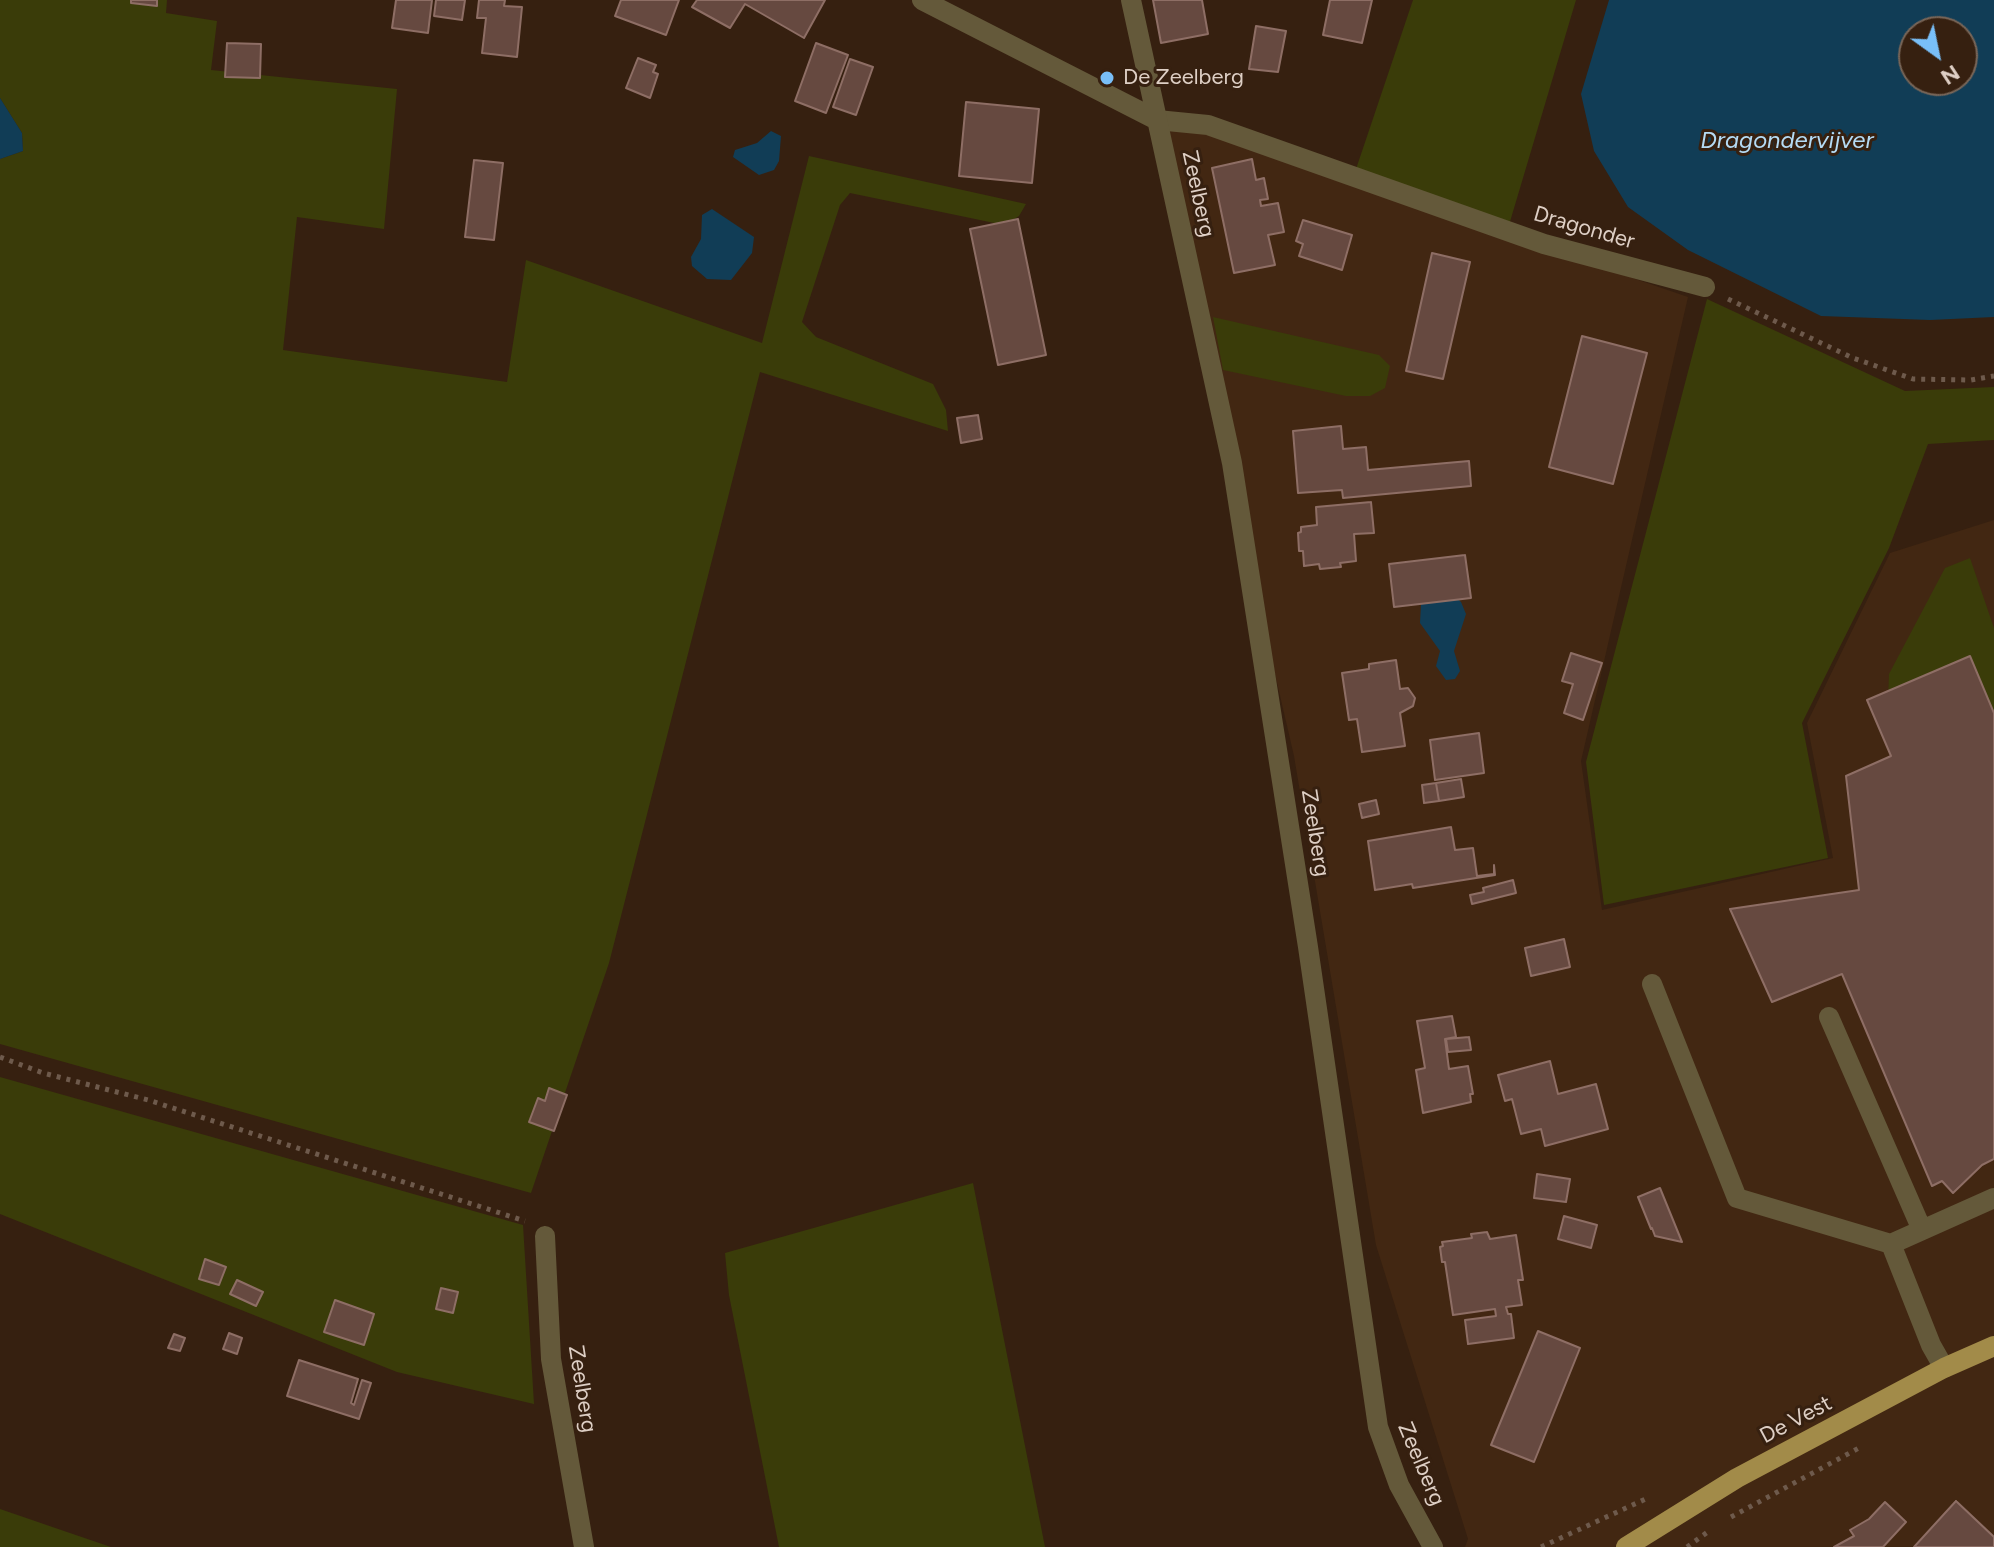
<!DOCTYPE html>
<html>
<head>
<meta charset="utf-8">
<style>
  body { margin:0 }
  #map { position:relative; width:1994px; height:1547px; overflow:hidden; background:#362010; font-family:Figtree,sans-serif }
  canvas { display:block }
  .north { position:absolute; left:1898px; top:16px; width:80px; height:80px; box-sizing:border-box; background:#362010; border:2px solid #796658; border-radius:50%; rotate:147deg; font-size:22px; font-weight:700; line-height:32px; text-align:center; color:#decfc5 }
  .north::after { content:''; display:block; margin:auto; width:28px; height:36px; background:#79bff8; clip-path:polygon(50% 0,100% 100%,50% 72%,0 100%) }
</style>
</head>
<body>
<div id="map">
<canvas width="1994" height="1547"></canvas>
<div class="north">N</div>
</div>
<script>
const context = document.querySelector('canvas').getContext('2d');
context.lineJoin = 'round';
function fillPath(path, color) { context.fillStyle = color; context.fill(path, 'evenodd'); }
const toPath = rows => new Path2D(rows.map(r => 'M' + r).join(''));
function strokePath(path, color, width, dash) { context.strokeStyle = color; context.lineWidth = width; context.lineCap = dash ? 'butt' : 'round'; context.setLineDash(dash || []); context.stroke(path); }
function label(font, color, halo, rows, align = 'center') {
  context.font = font + ' Figtree,sans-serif'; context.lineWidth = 6; context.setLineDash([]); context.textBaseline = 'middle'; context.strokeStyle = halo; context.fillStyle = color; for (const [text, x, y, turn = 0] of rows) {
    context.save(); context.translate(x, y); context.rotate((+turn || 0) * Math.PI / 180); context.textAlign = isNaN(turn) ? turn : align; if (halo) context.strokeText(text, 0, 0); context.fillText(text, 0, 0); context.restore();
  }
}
fillPath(toPath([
  [1145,111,1688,297,1581,761,1602,910,1833,858,1807,723,1890,553,1994,520,1994,1547,1465,1547,1468,1539,1376,1245,1294,756]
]), '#422712');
fillPath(toPath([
  [0,0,167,0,166,13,217,21,211,70,397,89,384,229,297,217,283,350,507,382,526,260,762,343,809,156,1026,204,1019,216,1004,225,850,193,840,205,802,322,816,337,933,384,946,410,948,431,760,372,609,963,531,1193,0,1044,0,159,23,151,22,133,0,98],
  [1413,0,1576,0,1509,225,1356,169],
  [1707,299,1905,391,1994,387,1994,440,1928,444,1889,548,1802,723,1828,858,1604,905,1586,762],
  [1213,317,1379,355,1390,366,1385,388,1370,396,1346,396,1223,370],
  [1970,558,1994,628,1994,749,1887,730,1889,674,1945,568],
  [0,1077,523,1225,534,1404,397,1372,0,1214],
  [973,1183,1045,1547,779,1547,729,1295,725,1253],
  [0,1509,67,1532,111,1547,0,1547]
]), '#3a3c09');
fillPath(toPath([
  [1609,0,1994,0,1994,317,1930,320,1821,316,1688,250,1628,207,1594,151,1581,94],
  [1914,32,1962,32,1962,80,1914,80],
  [0,98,22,133,23,151,0,159],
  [771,131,781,136,779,161,774,170,759,175,733,157,735,150,757,143],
  [712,209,754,237,752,253,731,280,707,279,692,266,691,257,701,239,702,215],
  [1447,590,1461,602,1466,614,1454,651,1460,671,1455,679,1446,680,1436,666,1440,651,1420,623,1421,604]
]), '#113d56');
const building = toPath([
  [131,0,157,0,157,6,131,3,131,0],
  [396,0,432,0,428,33,392,28,396,0],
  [436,0,465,0,462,20,434,16,436,0],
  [479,0,505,0,504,6,522,7,517,57,482,53,486,18,477,18,479,0],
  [621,0,679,0,666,35,615,16,621,0],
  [697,0,825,0,804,38,745,4,730,28,692,7,697,0],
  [1153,0,1202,0,1208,34,1161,43,1153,0],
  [1330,0,1372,0,1362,43,1323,35,1330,0],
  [1256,26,1286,31,1278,72,1249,69,1256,26],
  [227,43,261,44,260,78,225,77,227,43],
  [816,43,848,55,826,113,795,101,816,43],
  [638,58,656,65,653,72,658,74,650,98,626,88,638,58],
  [850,59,873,67,856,115,833,107,850,59],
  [966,102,1039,109,1032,183,959,176,966,102],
  [1252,159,1256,180,1264,178,1268,199,1260,200,1261,206,1278,203,1284,232,1268,235,1275,265,1234,273,1212,168,1252,159],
  [474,160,503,163,494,240,465,237,474,160],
  [1018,219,1046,355,998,365,970,229,1018,219],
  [1303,220,1352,235,1342,270,1299,256,1303,244,1296,241,1303,220],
  [1432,253,1470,262,1443,379,1406,371,1432,253],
  [1582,336,1647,353,1613,484,1549,467,1582,336],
  [978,415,982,439,961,443,957,418,978,415],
  [1341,426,1343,449,1366,447,1368,470,1469,461,1471,486,1343,498,1342,490,1298,493,1293,431,1341,426],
  [1371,502,1374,533,1354,534,1356,561,1340,563,1341,567,1320,569,1319,564,1304,566,1303,551,1299,551,1298,533,1301,532,1301,527,1317,525,1316,507,1371,502],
  [1465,555,1471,598,1394,607,1389,564,1465,555],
  [1571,653,1602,663,1583,720,1564,713,1573,684,1562,681,1571,653],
  [1970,656,1994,713,1994,1159,1982,1165,1953,1193,1942,1181,1932,1186,1842,974,1772,1002,1730,909,1859,890,1846,776,1891,756,1867,700,1970,656],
  [1396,660,1400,689,1408,688,1415,698,1413,706,1400,713,1405,746,1362,752,1357,719,1349,720,1342,673,1369,669,1369,664,1396,660],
  [1479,733,1484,773,1435,780,1430,740,1479,733],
  [1461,779,1464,797,1439,801,1436,783,1461,779],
  [1436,783,1439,801,1424,803,1422,785,1436,783],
  [1376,800,1379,814,1362,818,1359,804,1376,800],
  [1451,827,1455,850,1473,848,1477,876,1494,874,1494,865,1495,875,1413,888,1412,884,1375,890,1368,841,1451,827],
  [1513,880,1516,893,1472,904,1470,895,1484,892,1483,888,1513,880],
  [1564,939,1570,967,1531,976,1525,948,1564,939],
  [1452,1016,1456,1037,1445,1039,1449,1069,1468,1066,1473,1094,1470,1094,1471,1102,1423,1113,1416,1070,1425,1068,1417,1021,1452,1016],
  [1469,1037,1471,1050,1448,1052,1446,1039,1469,1037],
  [1550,1061,1558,1094,1596,1084,1608,1129,1545,1146,1541,1129,1521,1134,1512,1099,1505,1101,1498,1075,1550,1061],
  [549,1088,567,1095,554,1131,529,1122,538,1098,545,1101,549,1088],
  [1537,1174,1570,1179,1566,1202,1534,1198,1537,1174],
  [1660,1188,1682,1242,1655,1236,1652,1228,1651,1229,1638,1197,1660,1188],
  [1564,1216,1597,1225,1591,1248,1558,1239,1564,1216],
  [1487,1232,1490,1239,1516,1235,1523,1280,1518,1280,1522,1305,1506,1307,1508,1314,1511,1314,1514,1338,1468,1344,1465,1320,1496,1316,1495,1309,1453,1315,1445,1262,1442,1262,1440,1247,1443,1246,1442,1242,1472,1238,1471,1234,1487,1232],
  [205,1259,226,1267,219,1285,199,1279,205,1259],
  [237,1280,263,1292,256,1306,230,1294,237,1280],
  [441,1288,458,1292,453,1313,436,1309,441,1288],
  [335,1300,374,1314,364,1345,324,1332,335,1300],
  [1538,1331,1580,1348,1534,1462,1491,1445,1538,1331],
  [229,1333,242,1338,237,1354,223,1349,229,1333],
  [174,1334,185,1338,180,1351,168,1348,174,1334],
  [299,1360,358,1379,351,1403,354,1405,362,1380,371,1383,359,1419,287,1396,299,1360],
  [1956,1501,1994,1537,1994,1547,1914,1547,1956,1501],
  [1885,1502,1906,1522,1883,1547,1834,1547,1854,1536,1850,1530,1869,1519,1885,1502]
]);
fillPath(building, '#664940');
strokePath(building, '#8e6e65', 2);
strokePath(toPath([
  [1728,299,1853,358,1913,379,1971,380,1994,376],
  [0,1057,43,1073,148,1100,525,1221],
  [1731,1517,1859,1448],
  [1541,1547,1650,1497],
  [1687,1547,1709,1531]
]), '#6e5a4c', 5, [4, 6]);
strokePath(toPath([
  [1157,120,1208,125,1544,244,1705,287],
  [1652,984,1737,1198,1891,1244],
  [1829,1017,1922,1230],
  [1944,1368,1931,1345,1891,1244,1994,1198]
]), '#64593a', 20);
strokePath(toPath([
  [922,0,1157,120],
  [1131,0,1232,463,1308,947,1378,1427,1399,1485,1433,1547],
  [545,1236,551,1359,584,1547]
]), '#64593a', 20);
strokePath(toPath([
  [1626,1547,1737,1478,1944,1368,1994,1346]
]), '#a28b49', 20);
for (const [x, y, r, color] of [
  [1107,78,8,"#79bff8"]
]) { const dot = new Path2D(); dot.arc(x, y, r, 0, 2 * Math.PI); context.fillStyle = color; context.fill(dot); strokePath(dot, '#362010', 3); }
label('22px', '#decfc5', '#362010', [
  ["De Zeelberg",1123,78]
], 'left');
label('22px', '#decfc5', '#362010', [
  ["Zeelberg",1198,194,78],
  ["Dragonder",1584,228,16],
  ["Zeelberg",1315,833,81],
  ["Zeelberg",582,1389,81],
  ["De Vest",1796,1420,-28],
  ["Zeelberg",1421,1464,67]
]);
label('italic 24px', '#b4dbf5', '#362010', [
  ["Dragondervijver",1787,141]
]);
</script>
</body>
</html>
